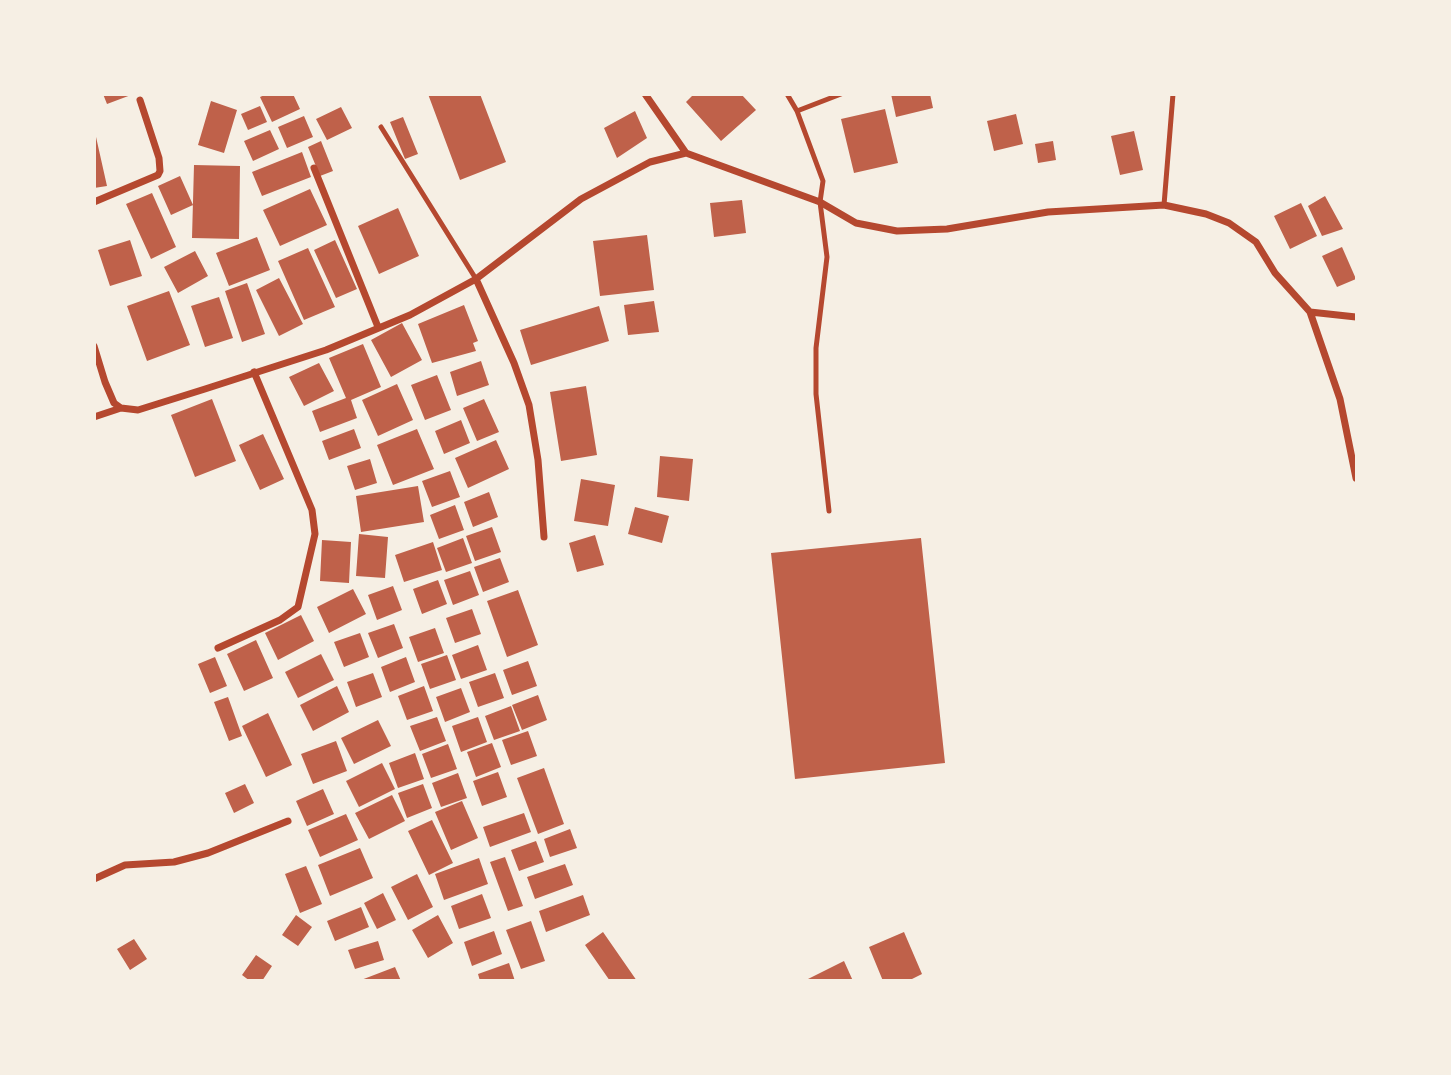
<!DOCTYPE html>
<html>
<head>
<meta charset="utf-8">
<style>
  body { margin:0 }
  #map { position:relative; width:1451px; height:1075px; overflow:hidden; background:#f6efe4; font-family:"DejaVu Sans",sans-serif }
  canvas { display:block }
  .frame { position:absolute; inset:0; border:96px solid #f6efe4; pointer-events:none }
</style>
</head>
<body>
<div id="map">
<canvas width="1451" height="1075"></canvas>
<div class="frame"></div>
</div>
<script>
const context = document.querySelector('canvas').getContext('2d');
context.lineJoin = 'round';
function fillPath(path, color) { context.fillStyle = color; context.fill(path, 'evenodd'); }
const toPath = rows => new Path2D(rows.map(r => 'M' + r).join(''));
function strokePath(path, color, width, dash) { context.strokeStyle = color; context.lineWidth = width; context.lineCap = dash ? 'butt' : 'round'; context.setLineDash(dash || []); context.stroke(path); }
fillPath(toPath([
  [103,94,131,94,131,95,107,104],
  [267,94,293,94,300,109,272,122,260,97],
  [428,94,480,94,506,162,460,180],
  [694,94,741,94,756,110,721,141,686,102],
  [891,94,930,94,933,108,896,117],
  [211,101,237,110,224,153,198,145],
  [260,106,267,122,248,130,241,114],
  [341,107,352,128,327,140,316,119],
  [885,109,898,163,854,173,841,119],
  [635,111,647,138,617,158,604,128],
  [1016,114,1023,144,994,151,987,121],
  [304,116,313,137,287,148,278,127],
  [403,117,418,154,405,159,390,122],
  [94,128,107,186,94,188],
  [270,130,279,149,253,161,244,141],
  [1134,131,1143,170,1120,175,1111,136],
  [321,141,333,171,320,176,308,147],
  [1053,141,1056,160,1038,163,1035,144],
  [302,152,311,177,262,196,252,172],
  [194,165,240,166,239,239,192,238],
  [180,176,193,205,171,215,158,186],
  [310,189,327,225,280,246,263,210],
  [152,193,176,247,151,259,126,204],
  [1325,196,1343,229,1322,236,1308,206],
  [742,200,746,233,714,237,710,203],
  [1301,203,1317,236,1290,249,1274,216],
  [398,208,419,256,379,274,358,226],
  [647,235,654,290,600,296,593,241],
  [257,237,270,270,229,286,216,253],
  [130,240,142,276,110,286,98,250],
  [335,240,357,289,336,298,314,250],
  [1342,247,1356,279,1337,287,1322,256],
  [308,248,335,307,304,320,278,261],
  [195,251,208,276,178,293,164,267],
  [279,278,303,324,279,336,256,290],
  [247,283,265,334,242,342,225,291],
  [169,291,190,345,147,361,127,306],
  [219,297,233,338,205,347,191,306],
  [654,301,659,332,628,335,624,305],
  [464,305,478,341,473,343,476,351,432,363,418,324],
  [599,306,609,341,531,365,520,330],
  [402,323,422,360,391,377,371,340],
  [363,344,381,387,351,400,357,418,320,432,312,411,346,398,329,358],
  [481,361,489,385,457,396,450,372],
  [319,363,334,391,304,406,289,377],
  [437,375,451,410,425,420,411,385],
  [397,384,413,420,378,436,362,400],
  [586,386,597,455,561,461,550,392],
  [212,399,236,461,195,477,171,415],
  [484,399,499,432,477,441,463,408],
  [461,420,470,443,444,454,435,431],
  [354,429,361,448,329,460,322,441],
  [417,429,434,469,393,485,377,445],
  [263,434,284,479,260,490,239,445],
  [496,440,509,469,468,488,455,458],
  [660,456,693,459,689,501,657,497],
  [370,459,377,483,355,490,347,466],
  [450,471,460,497,432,507,422,481],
  [581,479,615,485,608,526,574,521],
  [418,486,424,522,361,532,356,496],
  [489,492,498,517,473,527,464,502],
  [455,505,464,530,439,539,430,515],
  [635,507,669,516,662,543,628,534],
  [492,527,501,552,475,561,466,536],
  [359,534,388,537,385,578,356,576],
  [595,535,604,565,577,572,569,543],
  [463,538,472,563,446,572,437,548],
  [921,538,945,763,795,779,771,553],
  [322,540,351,542,349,583,320,581],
  [433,542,442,570,404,582,395,555],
  [500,558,509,582,483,592,474,567],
  [470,571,479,595,453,605,444,580],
  [438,580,447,604,422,614,413,589],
  [393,586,402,610,377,620,368,595],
  [353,589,366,614,329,633,317,607],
  [518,590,538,645,507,657,487,601],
  [472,609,481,634,455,643,446,618],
  [301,615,314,641,278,660,265,633],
  [394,624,403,648,378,658,368,633],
  [435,628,444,653,418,662,409,637],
  [360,633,369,657,344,667,334,642],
  [256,640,273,678,244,691,227,654],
  [478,645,487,670,461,679,452,655],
  [321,654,334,680,298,698,285,672],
  [447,655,456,680,430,689,421,664],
  [215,657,227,686,210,693,198,664],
  [406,657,415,682,390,692,381,667],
  [528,661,537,686,512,695,503,670],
  [373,673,382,697,356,707,347,682],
  [495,673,504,698,478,707,469,682],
  [337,686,349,712,313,731,300,705],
  [424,686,433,711,407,720,398,696],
  [461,688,470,712,445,722,436,697],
  [538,695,547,720,522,730,512,705],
  [228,697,242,736,229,741,214,702],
  [511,706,520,731,494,740,485,716],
  [268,713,292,765,266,777,242,726],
  [437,717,446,741,420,751,410,726],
  [478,717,487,742,461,752,452,726],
  [378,720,391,746,354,764,341,738],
  [528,731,537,756,511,765,502,740],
  [336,741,347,771,313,784,301,754],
  [492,743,501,767,476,777,467,752],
  [448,744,457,769,431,778,422,754],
  [415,753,424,779,398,788,389,763],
  [382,763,395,789,359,807,346,781],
  [544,768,564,824,538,834,517,778],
  [498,772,507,797,482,806,473,781],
  [458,773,467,798,441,807,432,783],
  [245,784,254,803,234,813,225,793],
  [423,784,432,808,407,818,398,793],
  [323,789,334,814,307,826,296,801],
  [392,795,405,821,369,839,355,813],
  [462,801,478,838,451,850,435,812],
  [524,813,531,832,490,847,483,827],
  [346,814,358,840,320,857,308,830],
  [432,820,453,863,429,875,408,831],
  [570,829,577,848,550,857,544,839],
  [536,841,544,862,519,871,511,850],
  [360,848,373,878,330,896,318,865],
  [505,857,523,906,508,911,490,862],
  [479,858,488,884,444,900,435,874],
  [565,864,573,885,535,899,527,877],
  [306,866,322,904,300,913,285,874],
  [417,874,433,907,408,920,391,887],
  [383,893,396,920,377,929,364,903],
  [482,894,491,918,459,929,451,906],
  [583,895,590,915,546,932,539,911],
  [361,907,369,927,335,941,327,921],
  [296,915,312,927,298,946,282,935],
  [438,915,453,943,428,958,412,930],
  [531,921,545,961,521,969,506,930],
  [494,931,502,954,472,966,464,942],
  [603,932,637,981,610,981,585,945],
  [904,932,922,974,908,981,883,981,869,947],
  [134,939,147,959,130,970,117,949],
  [378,941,384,960,355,969,348,950],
  [256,955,272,966,262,981,250,981,242,975],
  [844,961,853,981,804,981],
  [509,963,515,981,480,981,478,974],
  [395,967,401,981,361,981,361,980]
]), '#bf614a');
strokePath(toPath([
  [787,94,797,111,823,181,820,202,827,257,816,348,816,394,829,511],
  [797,111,841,94],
  [381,127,476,279],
  [1164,205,1173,94]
]), '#b5482f', 5);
strokePath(toPath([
  [645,94,686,153],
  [314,168,378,327],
  [94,202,158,175,160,171,159,158,140,100],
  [476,279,514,363,529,405,538,460,544,537],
  [1310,312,1340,399,1356,478],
  [94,346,105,382,114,403,121,408,138,410,205,389,326,350,410,315,476,279,581,199,650,162,686,153,820,202,856,223,897,231,947,229,1048,212,1164,205,1206,214,1229,223,1256,242,1275,273,1310,312,1356,317],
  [94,417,121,408],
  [218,648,280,620,298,607,315,534,312,510,254,372],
  [94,879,125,865,174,862,208,853,288,821]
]), '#b5482f', 7);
</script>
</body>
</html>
